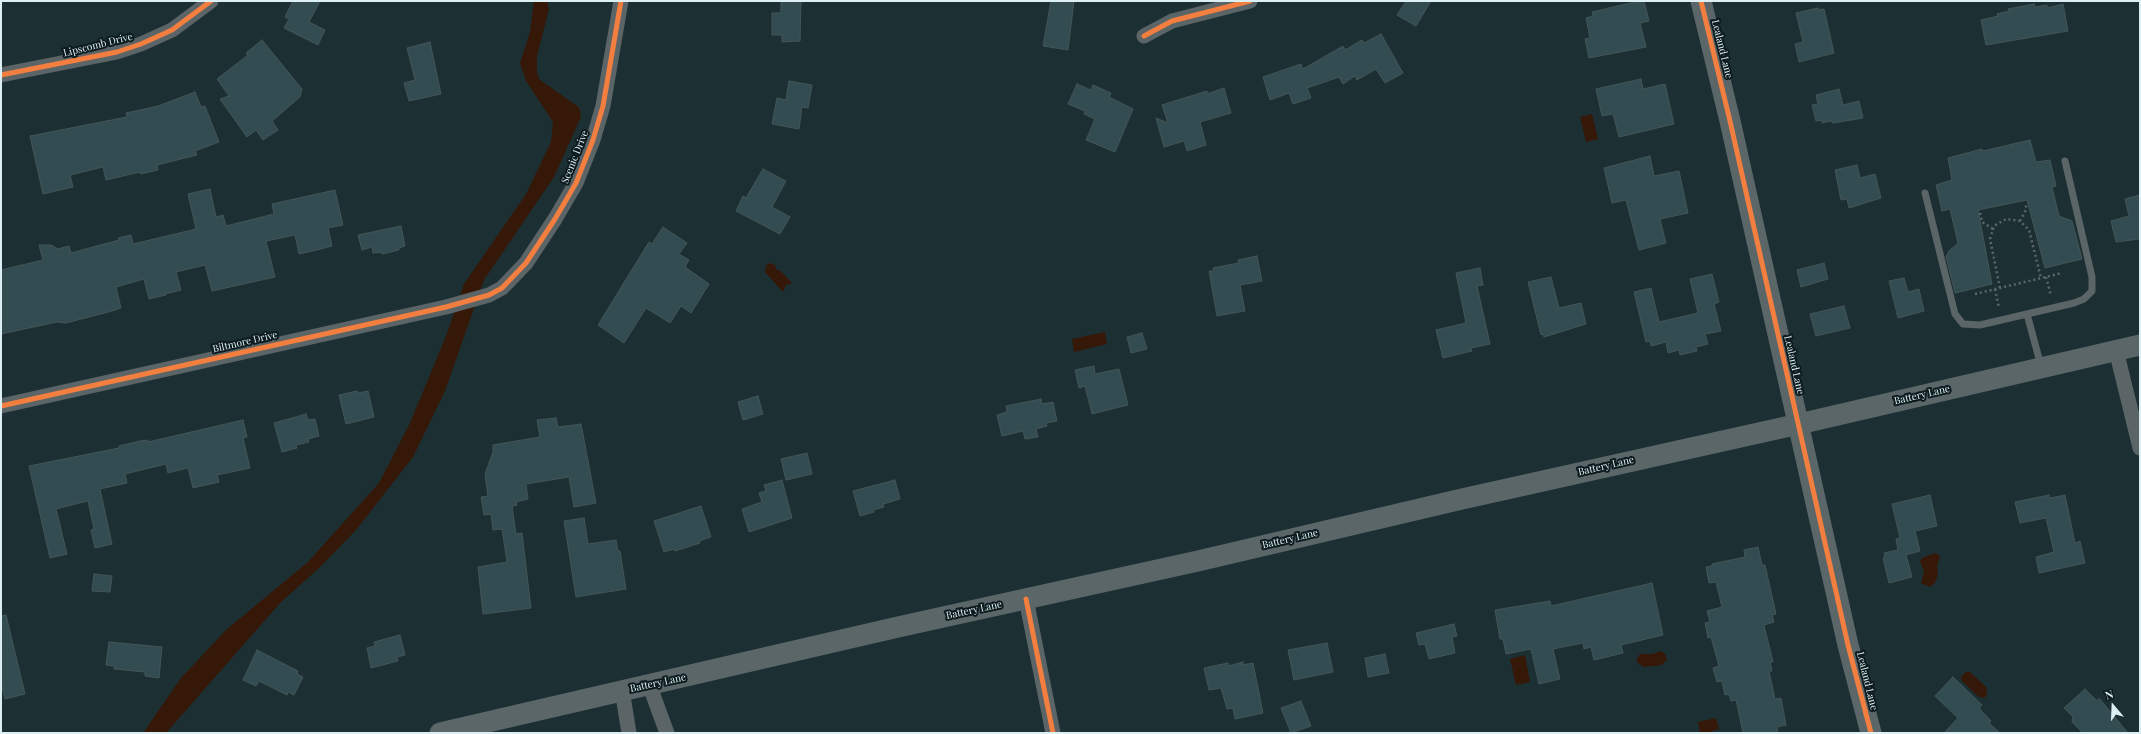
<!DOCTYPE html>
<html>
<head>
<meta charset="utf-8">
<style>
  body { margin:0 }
  #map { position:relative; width:2141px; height:734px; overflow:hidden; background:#1c3033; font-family:"Playfair Display",serif }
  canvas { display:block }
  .frame { position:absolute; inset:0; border:2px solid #dcf0f4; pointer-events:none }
  .north { position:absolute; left:2093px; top:686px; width:40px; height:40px; -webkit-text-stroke:3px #0d1b1e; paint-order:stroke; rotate:341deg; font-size:11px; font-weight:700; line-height:16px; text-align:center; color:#dcf0f4 }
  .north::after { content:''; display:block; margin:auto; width:14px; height:18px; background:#dcf0f4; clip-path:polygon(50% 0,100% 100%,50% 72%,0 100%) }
</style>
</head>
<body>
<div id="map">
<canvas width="2141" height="734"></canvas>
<div class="frame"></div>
<div class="north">N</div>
</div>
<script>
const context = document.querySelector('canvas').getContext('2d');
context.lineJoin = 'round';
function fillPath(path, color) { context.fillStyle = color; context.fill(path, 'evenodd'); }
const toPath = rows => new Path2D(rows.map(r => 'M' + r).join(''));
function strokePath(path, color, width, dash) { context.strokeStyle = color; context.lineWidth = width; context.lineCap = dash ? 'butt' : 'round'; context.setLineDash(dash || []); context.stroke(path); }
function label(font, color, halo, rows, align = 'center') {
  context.font = font + ' "Playfair Display",serif'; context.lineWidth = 4; context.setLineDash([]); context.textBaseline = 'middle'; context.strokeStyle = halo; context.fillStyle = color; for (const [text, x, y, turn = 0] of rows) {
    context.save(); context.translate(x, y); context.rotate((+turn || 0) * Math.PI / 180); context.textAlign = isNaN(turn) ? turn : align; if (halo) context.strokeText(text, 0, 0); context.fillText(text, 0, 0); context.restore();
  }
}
fillPath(toPath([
  [534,1,547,1,549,9,537,56,537,73,540,80,576,105,580,109,581,117,554,177,484,280,445,391,413,457,356,530,318,569,281,602,166,733,143,733,181,678,227,629,308,562,379,483,410,423,446,336,464,284,526,194,551,142,553,122,526,81,520,63,530,32],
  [1592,114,1598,139,1586,142,1580,117],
  [769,263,775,265,777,270,781,271,792,283,786,285,783,292,765,272,766,266],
  [1105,332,1107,344,1074,352,1072,339],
  [1935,553,1938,554,1940,558,1937,566,1938,574,1935,583,1930,587,1921,583,1924,572,1920,561,1922,558],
  [1661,651,1665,654,1667,659,1662,665,1643,667,1637,662,1637,658,1640,654,1652,654],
  [1525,655,1530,682,1516,685,1510,659],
  [1966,672,1970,672,1987,688,1986,692,1988,694,1984,698,1979,697,1961,680,1961,677],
  [1716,718,1719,729,1712,731,1712,733,1700,733,1698,722]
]), '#361808');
const building = toPath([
  [293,1,320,1,309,22,325,30,318,45,284,28,289,19,285,17,293,1],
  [781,1,801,1,800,41,782,42,782,35,772,35,772,13,781,13,781,1],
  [1051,1,1074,1,1068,50,1043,46,1051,1],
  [1406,1,1431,1,1416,26,1397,15,1406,1],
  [1639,1,1644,1,1649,21,1640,23,1646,47,1589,58,1585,39,1590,38,1586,18,1593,16,1592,12,1639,1],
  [2034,4,2035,7,2047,5,2047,8,2063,4,2068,31,1986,45,1981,20,1998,16,1997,14,2009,11,2008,9,2034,4],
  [1818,8,1819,10,1824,9,1834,53,1799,62,1795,44,1803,42,1796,13,1818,8],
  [1381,34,1403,73,1385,83,1376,69,1357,80,1355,76,1343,84,1339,77,1307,88,1311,98,1293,104,1289,93,1270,100,1263,77,1301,64,1303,69,1343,46,1345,50,1362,40,1364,43,1381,34],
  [262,40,302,89,300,97,272,121,278,130,263,140,256,130,247,137,220,99,229,96,217,79,248,55,246,53,262,40],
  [430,42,441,94,409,101,404,83,415,80,407,48,430,42],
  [1641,79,1643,89,1665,84,1674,124,1619,137,1613,114,1602,116,1596,89,1641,79],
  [789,81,812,85,808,108,802,107,799,129,772,124,777,98,786,100,789,81],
  [1077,84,1091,90,1093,85,1111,93,1109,97,1133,109,1115,152,1086,140,1095,119,1084,114,1085,111,1068,104,1077,84],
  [1224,88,1231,113,1200,122,1206,145,1187,151,1184,141,1164,147,1156,118,1168,123,1162,105,1207,91,1207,94,1224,88],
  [1839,89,1843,105,1859,101,1863,118,1833,123,1831,121,1822,123,1822,120,1816,121,1812,105,1818,104,1816,95,1839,89],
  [195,92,201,107,205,106,219,142,195,151,197,155,157,165,158,170,141,174,140,172,106,180,103,167,70,175,73,187,43,194,30,136,127,117,126,113,158,106,195,92],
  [2030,140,2036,162,2050,160,2056,186,2052,187,2059,216,2072,221,2082,259,2045,268,2027,200,1978,210,1992,284,1955,293,1946,257,1949,251,1958,243,1950,209,1942,211,1936,185,1952,180,1948,158,1982,149,1983,151,2030,140],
  [1650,156,1654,176,1679,171,1688,213,1660,219,1666,243,1639,250,1626,200,1612,203,1604,168,1650,156],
  [1857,165,1860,178,1875,174,1881,198,1849,208,1847,199,1841,200,1835,170,1857,165],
  [763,169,786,181,772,207,790,217,780,234,736,211,743,196,746,198,763,169],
  [210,189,216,217,223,215,226,226,274,214,272,204,335,190,343,225,328,228,332,246,317,250,299,254,295,235,266,241,275,277,212,291,205,265,176,272,181,290,165,294,166,295,149,299,144,279,116,287,121,308,112,311,66,323,57,322,1,334,1,270,43,260,39,245,51,245,58,249,69,246,71,253,119,240,118,238,131,235,133,244,196,229,188,194,210,189],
  [2140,195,2140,239,2116,242,2111,221,2129,216,2125,199,2140,195],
  [401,226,405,246,399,248,399,250,382,254,381,252,373,253,372,247,362,250,358,235,401,226],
  [663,227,687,243,679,254,689,260,685,267,709,284,691,313,681,306,670,323,646,308,624,343,598,325,649,242,652,244,663,227],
  [1257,256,1262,281,1240,285,1245,311,1217,316,1209,271,1214,271,1213,268,1239,263,1238,260,1257,256],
  [1824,263,1828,279,1801,287,1797,270,1824,263],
  [1480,268,1483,285,1477,286,1490,344,1471,348,1472,351,1443,358,1436,330,1466,323,1456,273,1480,268],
  [1712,274,1719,302,1714,304,1721,331,1705,334,1708,344,1696,347,1697,351,1680,355,1679,350,1668,353,1666,342,1651,346,1650,341,1646,342,1634,292,1651,288,1659,322,1698,313,1690,279,1712,274],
  [1551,277,1559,308,1581,303,1586,324,1544,337,1543,334,1541,335,1528,282,1551,277],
  [1904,278,1908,292,1919,289,1924,311,1898,318,1889,281,1904,278],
  [1844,306,1850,328,1816,336,1810,314,1844,306],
  [1142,333,1147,349,1131,353,1127,337,1142,333],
  [1094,366,1095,374,1119,369,1128,405,1092,414,1085,386,1079,388,1075,370,1094,366],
  [357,391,358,393,368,391,374,417,346,424,339,395,357,391],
  [758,396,763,414,743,420,738,402,758,396],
  [1041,399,1042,404,1053,402,1057,421,1046,423,1047,426,1036,429,1038,437,1025,439,1023,431,1002,436,997,415,1007,412,1006,406,1041,399],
  [306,414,308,420,315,419,319,436,308,439,309,442,296,445,297,448,282,452,274,423,306,414],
  [556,418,558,427,581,424,596,503,574,507,569,477,526,484,528,499,516,502,517,505,512,506,516,534,522,533,531,608,483,614,478,567,507,562,502,529,493,530,491,514,484,515,481,497,488,496,485,474,493,452,493,445,540,437,537,420,556,418],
  [243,420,247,437,243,438,250,468,217,475,219,482,193,488,188,468,168,473,166,464,125,474,127,483,100,489,112,544,95,548,91,530,94,529,88,501,56,509,67,554,50,558,29,466,119,448,119,446,140,441,148,440,148,442,243,420],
  [807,453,812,474,786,480,781,459,807,453],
  [782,480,792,518,749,532,742,509,762,502,759,493,766,491,764,485,782,480],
  [895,480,900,499,883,504,884,507,873,510,874,512,860,516,853,491,895,480],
  [1930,495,1937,526,1915,531,1920,551,1906,555,1912,577,1889,583,1883,558,1885,557,1884,553,1898,550,1896,539,1900,538,1892,504,1930,495],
  [2049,495,2050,498,2065,495,2075,543,2080,541,2085,563,2039,573,2036,557,2054,552,2046,518,2020,523,2015,502,2049,495],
  [701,506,711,537,699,541,700,543,675,551,674,549,664,552,654,521,701,506],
  [584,518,588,544,616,540,618,551,620,551,626,589,576,597,564,521,584,518],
  [1758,547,1762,565,1765,565,1776,614,1772,615,1774,622,1764,625,1773,662,1770,662,1772,671,1769,671,1775,699,1781,698,1786,725,1777,727,1778,733,1743,733,1736,700,1731,701,1729,694,1725,695,1722,681,1717,682,1713,668,1719,666,1711,637,1708,638,1705,623,1710,622,1707,611,1722,607,1716,582,1709,583,1706,567,1712,566,1712,564,1745,557,1744,550,1758,547],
  [94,574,112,576,110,592,92,591,94,574],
  [1652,583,1663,635,1621,645,1623,653,1594,660,1591,647,1584,649,1583,643,1553,649,1560,679,1539,684,1531,649,1506,654,1503,639,1500,639,1495,610,1550,601,1551,606,1652,583],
  [6,615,25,694,5,699,1,682,1,616,6,615],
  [1454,624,1457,636,1452,637,1455,653,1429,659,1425,644,1419,645,1416,633,1454,624],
  [400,635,405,655,397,657,398,661,371,668,367,648,375,646,374,642,400,635],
  [109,642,162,647,159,678,145,676,145,672,114,669,114,666,106,665,109,642],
  [1327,643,1333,672,1294,680,1288,650,1327,643],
  [257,650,298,671,297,674,303,677,294,695,288,692,287,695,259,681,256,686,243,680,257,650],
  [1385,654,1389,673,1368,677,1365,658,1385,654],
  [1243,662,1243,665,1253,663,1263,713,1235,719,1233,708,1227,709,1221,688,1209,690,1204,668,1228,663,1228,666,1243,662],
  [1953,677,1982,705,1979,708,1991,721,1989,723,2000,733,1944,733,1958,718,1935,696,1953,677],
  [2085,689,2097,701,2099,698,2128,733,2083,733,2072,722,2073,717,2064,708,2085,689],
  [1301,701,1311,726,1291,733,1281,708,1301,701]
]);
fillPath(building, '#334c51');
strokePath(building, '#445557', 1);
strokePath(toPath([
  [1980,213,1982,222,1993,229],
  [2020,221,2026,210,2026,203],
  [2046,277,2051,296],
  [2000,288,1990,239,1994,226,2006,219,2020,221,2029,230,2041,278],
  [1995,289,1999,308],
  [1975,294,2062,273]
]), '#5d6769', 2.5, [2, 3]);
strokePath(toPath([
  [1925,193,1955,314,1963,324,1980,325,2074,303,2084,299,2092,291,2092,277,2065,161],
  [2027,314,2041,366]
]), '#5b6466', 7);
strokePath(toPath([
  [1144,36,1172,21,1250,1],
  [1,75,117,52,141,44,172,30,211,1],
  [2116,350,2140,448],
  [1,406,446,307,489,295,502,288,526,263,555,219,576,183,593,140,603,106,621,1],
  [1026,599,1053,733],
  [649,684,667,733],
  [622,690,629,733]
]), '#5b6466', 15);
strokePath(toPath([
  [1701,1,1730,121,1848,645,1871,733],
  [440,733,898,627,1198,561,1462,499,1799,424,2140,345]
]), '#5b6669', 21);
strokePath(toPath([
  [1701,1,1730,121,1848,645,1871,733],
  [1144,36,1172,21,1250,1],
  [1,75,117,52,141,44,172,30,211,1],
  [1,406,446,307,489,295,502,288,526,263,555,219,576,183,593,140,603,106,621,1],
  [1026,599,1053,733]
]), '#f27e40', 5);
label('10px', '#dcf0f4', '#0d1b1e', [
  ["Lipscomb Drive",98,45,-14],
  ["Lealand Lane",1722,49,76],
  ["Scenic Drive",575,157,-68],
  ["Biltmore Drive",245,342,-13],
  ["Lealand Lane",1794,365,77],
  ["Battery Lane",1922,395,-13],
  ["Battery Lane",1606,466,-13],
  ["Battery Lane",1290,539,-13],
  ["Battery Lane",974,610,-12],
  ["Lealand Lane",1867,681,76],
  ["Battery Lane",658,683,-12]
]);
</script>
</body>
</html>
